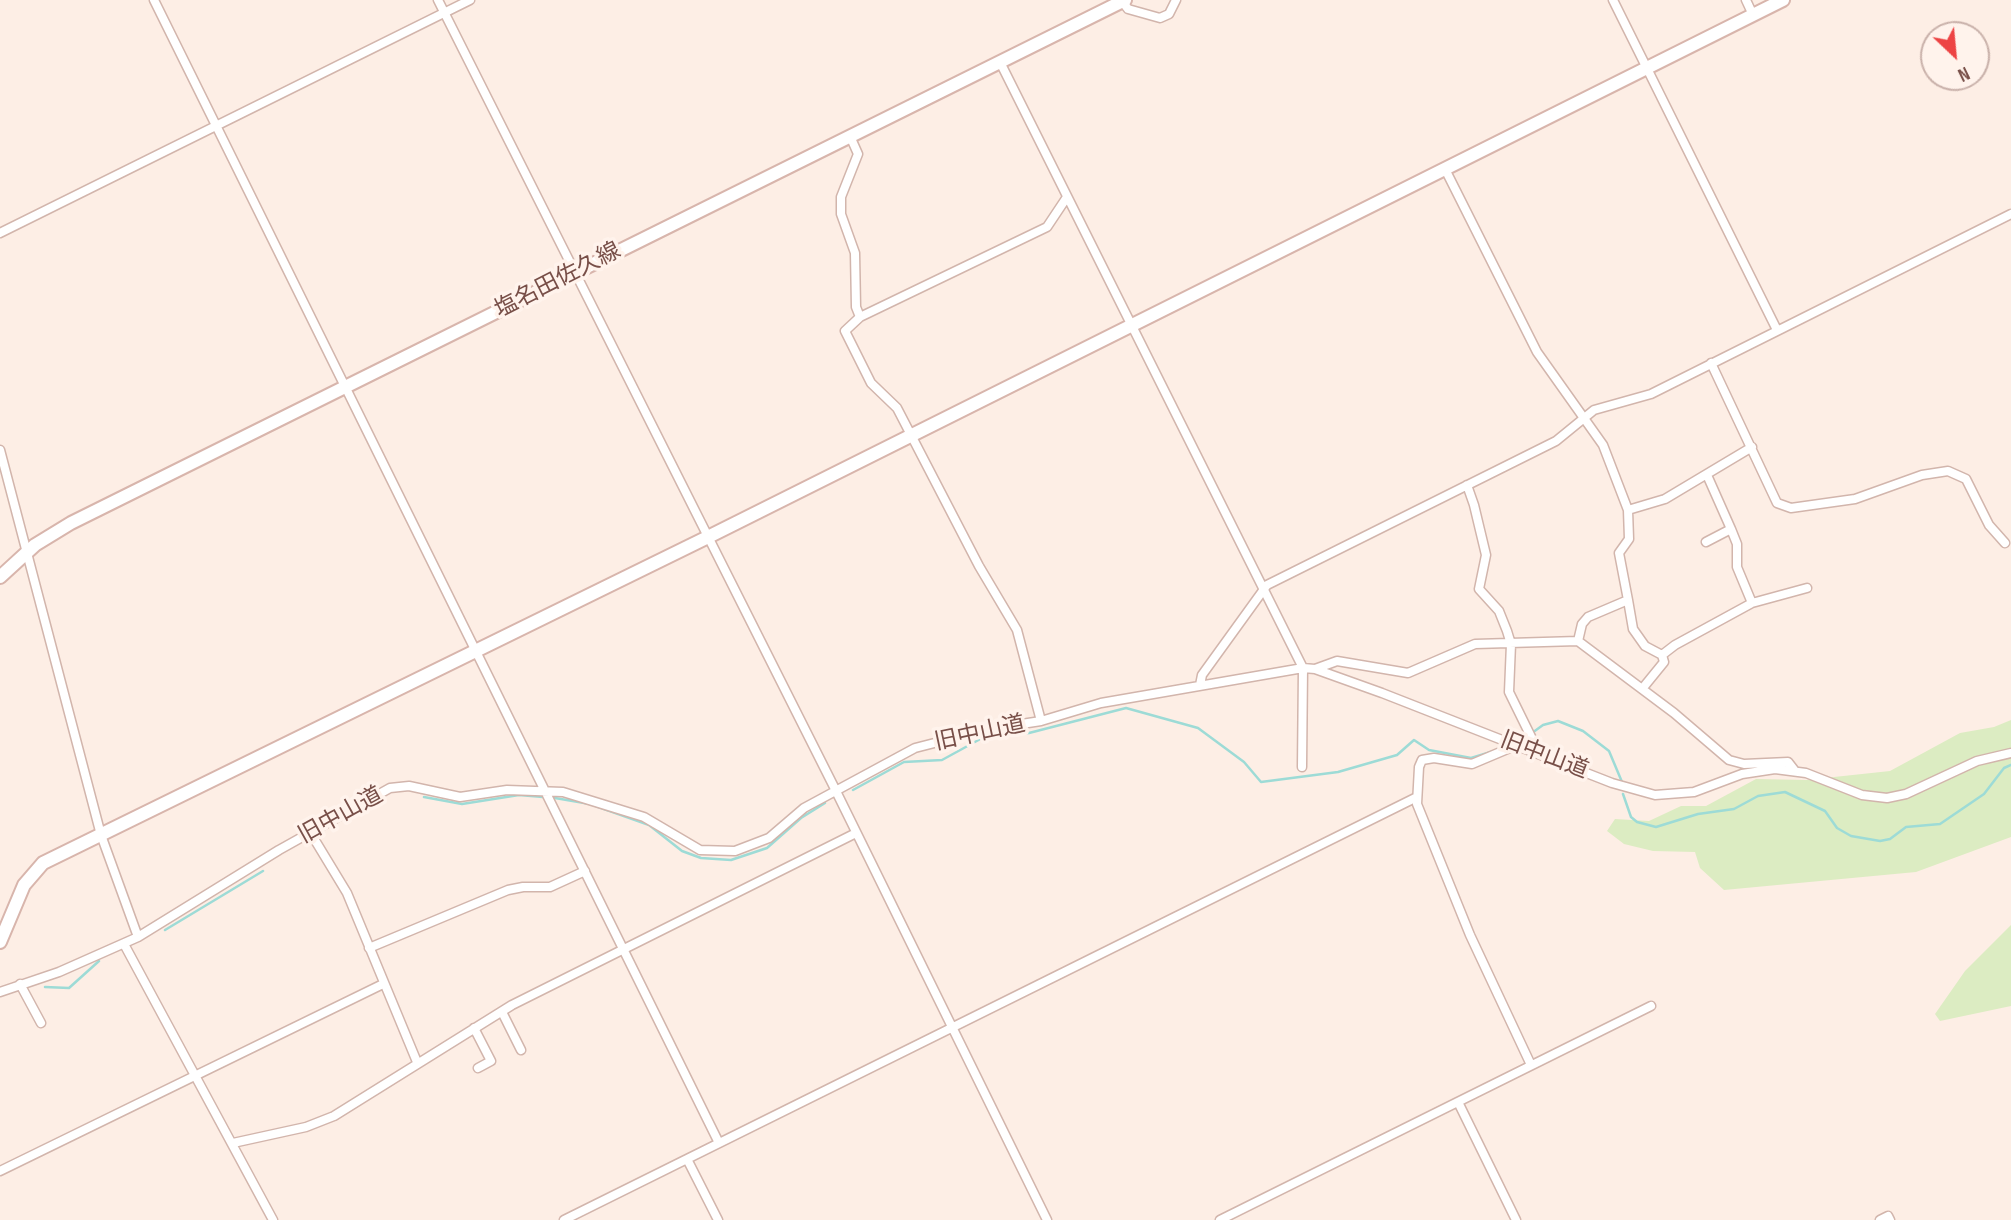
<!DOCTYPE html>
<html>
<head>
<meta charset="utf-8">
<style>
  body { margin:0 }
  #map { position:relative; width:2011px; height:1220px; overflow:hidden; background:#fdeee5; font-family:"Sofia Sans Condensed",sans-serif }
  canvas { display:block }
  .north { position:absolute; left:1920px; top:21px; width:70px; height:70px; box-sizing:border-box; background:#fff3ec; border:2px solid #c9b1aa; border-radius:50%; rotate:154deg; font-size:19px; font-weight:700; line-height:28px; text-align:center; color:#784f48 }
  .north::after { content:''; display:block; margin:auto; width:24px; height:32px; background:#ed4444; clip-path:polygon(50% 0,100% 100%,50% 72%,0 100%) }
</style>
</head>
<body>
<div id="map">
<canvas width="2011" height="1220"></canvas>
<div class="north">N</div>
</div>
<script>
const context = document.querySelector('canvas').getContext('2d');
context.lineJoin = 'round';
function fillPath(path, color) { context.fillStyle = color; context.fill(path, 'evenodd'); }
const toPath = rows => new Path2D(rows.map(r => 'M' + r).join(''));
function strokePath(path, color, width, dash) { context.strokeStyle = color; context.lineWidth = width; context.lineCap = dash ? 'butt' : 'round'; context.setLineDash(dash || []); context.stroke(path); }
function label(font, color, halo, rows, align = 'center') {
  context.font = font + ' "Sofia Sans Condensed","Noto Sans JP",sans-serif'; context.lineWidth = 7; context.setLineDash([]); context.textBaseline = 'middle'; context.strokeStyle = halo; context.fillStyle = color; for (const [text, x, y, turn = 0] of rows) {
    context.save(); context.translate(x, y); context.rotate((+turn || 0) * Math.PI / 180); context.textAlign = isNaN(turn) ? turn : align; if (halo) context.strokeText(text, 0, 0); context.fillText(text, 0, 0); context.restore();
  }
}
fillPath(toPath([
  [2011,720,2011,837,1916,872,1724,890,1700,868,1695,852,1653,851,1624,844,1607,831,1615,819,1649,821,1681,806,1706,806,1756,779,1806,780,1890,771,1960,733,1994,727],
  [2011,925,2011,1006,1940,1021,1935,1014,1965,971]
]), '#dcecc2');
strokePath(toPath([
  [1532,733,1543,725,1558,721,1583,731,1609,751,1622,782],
  [1520,741,1527,737],
  [853,790,904,762,942,760,984,737,1029,733,1126,708,1198,728,1244,762,1261,782,1338,772,1397,755,1414,740,1429,750,1471,758,1494,751],
  [1623,794,1631,817,1637,822,1656,827,1698,814,1734,809,1758,796,1785,792,1825,811,1837,828,1851,836,1880,841,1890,839,1906,827,1940,824,1984,794,2004,768,2011,765],
  [424,797,462,804,519,795,543,797],
  [555,798,590,804,649,825,682,851,701,858,731,860,767,848,801,818,825,803],
  [165,930,263,871],
  [45,987,69,988,99,961]
]), '#9ddbd6', 2.5);
const street = toPath([
  [154,0,719,1143],
  [438,0,833,785,1047,1220],
  [1613,0,1777,330],
  [1746,0,1753,15],
  [1122,1,1128,9,1160,18,1169,14,1176,0],
  [1000,62,1303,668,1302,767],
  [850,136,858,154,841,197,841,214,855,253,856,307,860,317,845,331,871,383,897,408,979,566,1017,630,1041,721],
  [1445,169,1537,352,1603,445,1628,510,1629,539,1619,553,1628,600,1588,617,1582,624,1578,641],
  [0,233,470,0],
  [860,317,1047,227,1067,197],
  [1711,363,1777,503,1791,508,1855,499,1922,475,1948,471,1966,479,1989,525,2005,543],
  [0,450,101,835,138,937],
  [1467,485,1474,505,1486,555,1479,589,1499,611,1507,631,1511,644,1509,692,1539,753],
  [1628,510,1665,499,1752,447],
  [1731,529,1737,544,1737,567,1752,603],
  [1706,542,1731,529,1707,475],
  [1628,600,1633,629,1645,646,1662,655],
  [1315,669,1337,661,1408,673,1475,644,1578,641,1674,713,1729,760,1744,764,1788,762,1795,771],
  [1200,685,1202,675,1267,585,1556,441,1594,410,1651,394,2011,214],
  [1642,689,1664,662,1662,655,1675,645,1752,603,1807,588],
  [1517,745,1472,764,1434,758,1422,760,1419,767,1417,804,1470,935,1531,1065],
  [310,832,347,893,417,1062],
  [124,944,273,1220],
  [369,948,508,890,523,887,550,887,585,871],
  [20,984,41,1023],
  [0,992,59,972,138,937,279,850,390,788,409,786,460,797,507,790,563,792,644,817,700,850,735,851,769,838,804,808,915,748,989,729,1041,721,1101,703,1303,668,1315,669,1382,693,1612,783,1655,795,1694,792,1742,774,1775,769,1806,773,1862,795,1887,798,1906,794,1977,761,2011,753],
  [502,1012,521,1050],
  [474,1028,491,1061,478,1068],
  [1458,1102,1516,1220],
  [233,1143,306,1127,334,1116,512,1005,856,833],
  [687,1159,718,1220],
  [0,1171,383,984],
  [564,1220,1417,797],
  [1220,1220,1651,1006],
  [1880,1220,1888,1216,1890,1220]
]);
const secondary = toPath([
  [0,577,35,545,71,523,1125,0],
  [0,942,24,885,43,863,708,537,1783,0]
]);
strokePath(street, '#d2b5ac', 11);
strokePath(secondary, '#d8b5ac', 16);
strokePath(street, '#fff', 8);
strokePath(secondary, '#fff', 12);
label('23px', '#784f48', '#fff3ec', [
  ["塩名田佐久線",558,281,-27],
  ["旧中山道",980,734,-12],
  ["旧中山道",1544,756,21],
  ["旧中山道",341,816,-29]
]);
</script>
</body>
</html>
